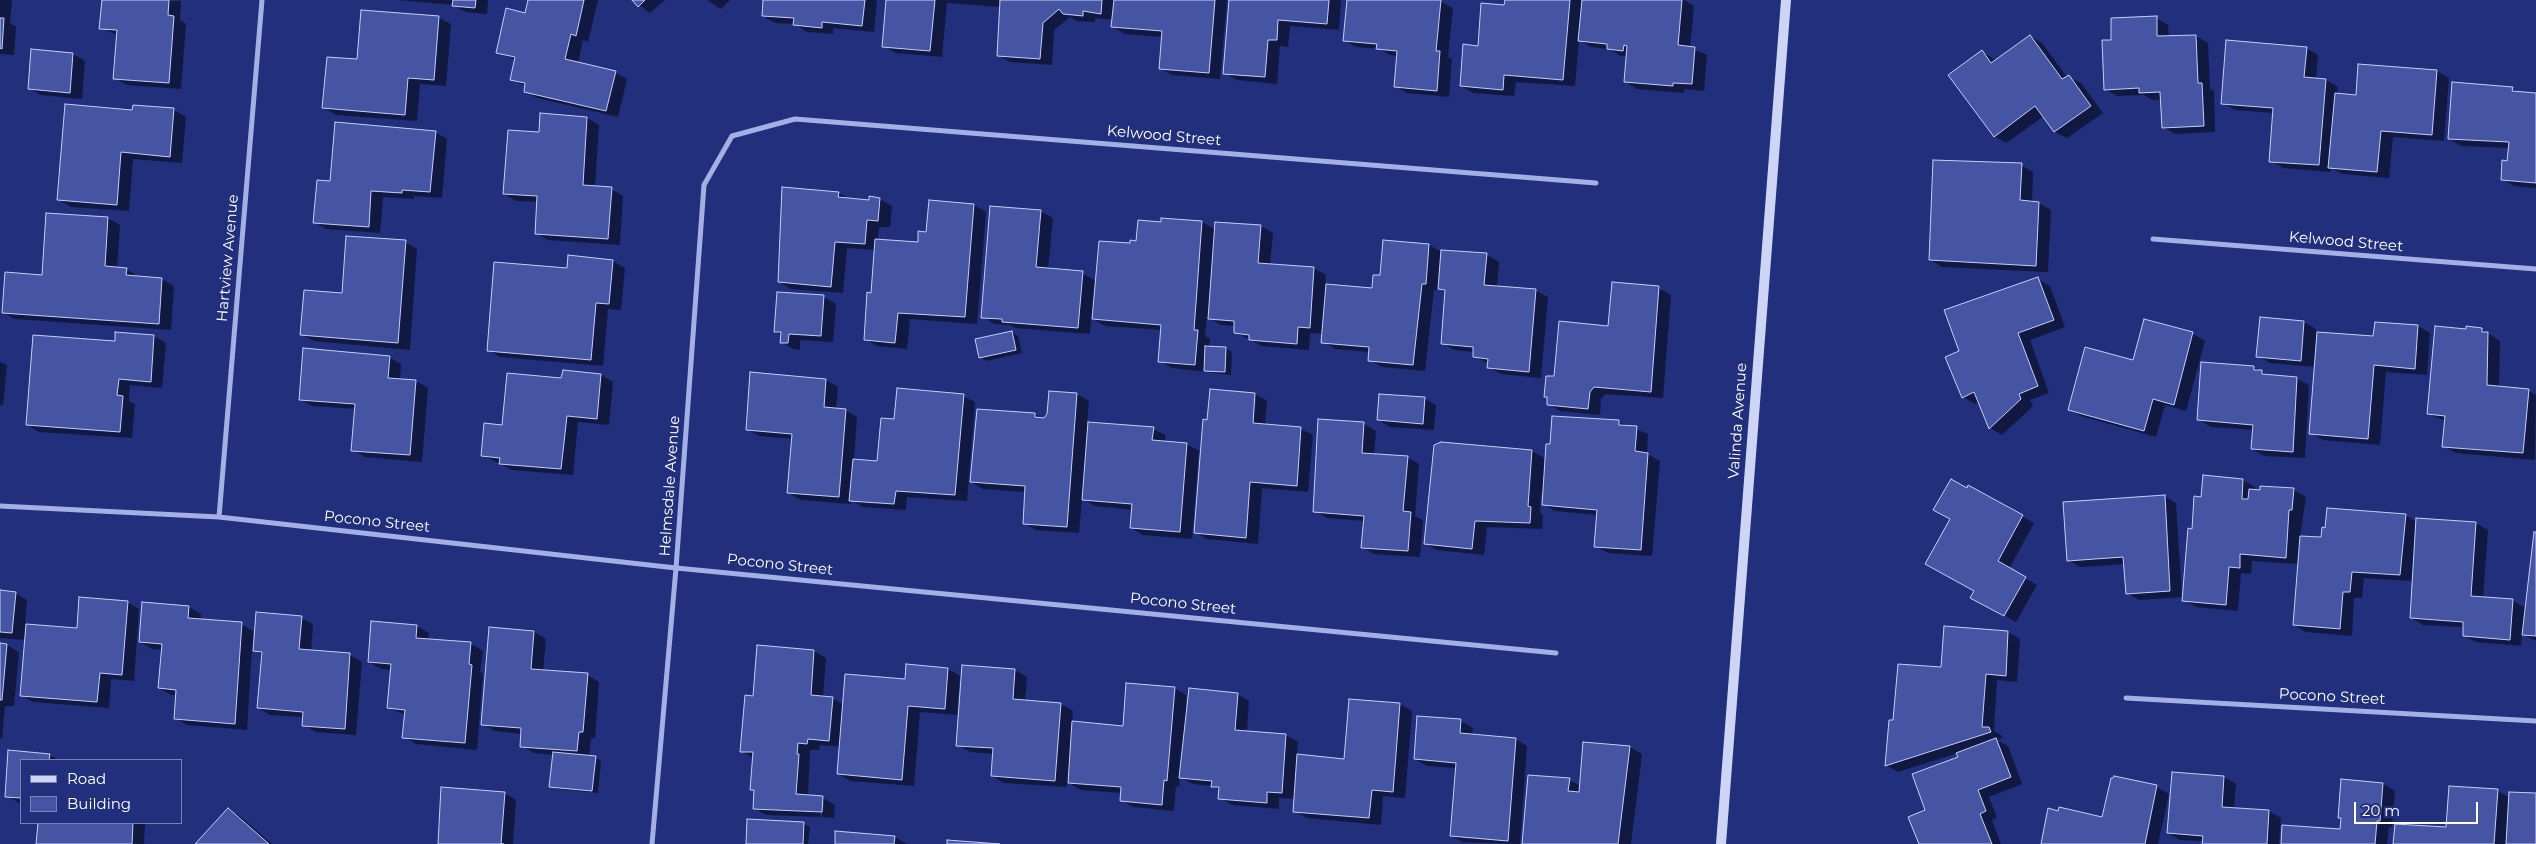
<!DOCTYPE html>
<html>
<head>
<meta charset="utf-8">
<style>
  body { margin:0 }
  #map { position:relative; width:2536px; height:844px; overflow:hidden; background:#212f7c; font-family:Montserrat,sans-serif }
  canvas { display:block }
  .legend { position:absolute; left:20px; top:759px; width:162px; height:65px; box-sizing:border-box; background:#212f7c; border:1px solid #7a82b0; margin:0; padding:6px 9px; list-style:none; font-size:15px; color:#fff }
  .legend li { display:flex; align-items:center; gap:10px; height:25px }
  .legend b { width:25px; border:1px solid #7a82b0 }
  .scale { position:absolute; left:2354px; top:802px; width:124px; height:22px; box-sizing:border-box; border:2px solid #fff; border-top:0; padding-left:6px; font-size:15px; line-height:18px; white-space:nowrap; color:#fff; -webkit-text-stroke:4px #212f7c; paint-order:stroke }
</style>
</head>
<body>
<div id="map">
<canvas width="2536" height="844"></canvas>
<ul class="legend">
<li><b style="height:6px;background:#ced4f5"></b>Road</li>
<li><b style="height:14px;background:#4555a4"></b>Building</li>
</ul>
<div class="scale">20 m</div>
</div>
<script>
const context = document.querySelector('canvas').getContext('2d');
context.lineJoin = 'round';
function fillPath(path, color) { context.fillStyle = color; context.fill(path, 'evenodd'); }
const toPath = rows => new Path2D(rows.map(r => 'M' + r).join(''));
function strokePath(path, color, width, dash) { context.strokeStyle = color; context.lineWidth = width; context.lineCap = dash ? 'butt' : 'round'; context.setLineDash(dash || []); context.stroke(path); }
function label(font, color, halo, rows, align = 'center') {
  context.font = font + ' Montserrat,sans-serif'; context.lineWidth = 4.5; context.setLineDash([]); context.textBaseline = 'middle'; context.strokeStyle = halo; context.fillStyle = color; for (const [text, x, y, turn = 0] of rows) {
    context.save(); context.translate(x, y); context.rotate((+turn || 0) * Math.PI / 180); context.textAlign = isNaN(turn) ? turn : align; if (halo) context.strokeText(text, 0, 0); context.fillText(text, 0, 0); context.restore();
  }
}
fillPath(toPath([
  [0,0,12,0,10,23,16,27,14,55,0,54],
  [103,0,181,1,180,20,186,24,181,89,127,85,115,78,118,35,100,28],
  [398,0,488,0,487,14,466,12,453,5],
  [530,0,598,0,588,42,583,40,578,63,615,72,627,79,618,117,537,98,525,91,526,86,511,79,516,60,498,52,526,14],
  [633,0,665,0,650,13],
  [707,0,730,0,721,9],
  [761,0,877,0,874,32,833,28,833,34,807,32,795,24,775,23,763,16,764,0],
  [888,0,1227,0,1220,79,1172,75,1160,68,1162,37,1125,34,1113,27,1113,20,1095,18,1095,22,1077,21,1070,17,1054,30,1052,65,1010,62,998,55,1001,7,947,3,942,57,896,53,884,46],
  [1231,0,1341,0,1339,30,1290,26,1288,47,1280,46,1277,84,1237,80,1225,73],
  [1348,0,1431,0,1440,1,1453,8,1448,57,1452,59,1449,97,1407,93,1395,86,1398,56,1390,55,1380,49,1356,47,1344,40],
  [1506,0,1684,0,1694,6,1690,48,1707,55,1704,91,1684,89,1684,93,1637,89,1625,82,1628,56,1621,56,1609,49,1591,47,1579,40,1575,86,1516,82,1514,96,1473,93,1461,86,1479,47,1506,6],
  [439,18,451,24,446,86,420,84,417,121,336,115,324,108,358,60],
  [2156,18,2168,25,2169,37,2196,36,2208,43,2210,89,2214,91,2215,132,2175,134,2163,127,2162,99,2152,100,2144,95,2117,96,2105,89,2113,41],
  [2030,36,2042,43,2067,77,2081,83,2103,113,2067,138,2055,132,2044,116,2006,143,1994,136,1982,51,1996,61],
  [2306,48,2318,55,2316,79,2326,80,2338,87,2337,95,2357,97,2437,71,2449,78,2444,141,2393,137,2389,178,2342,174,2331,168,2331,172,2283,168,2271,161,2274,113,2235,110,2223,103],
  [32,51,73,54,85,61,82,99,41,95,29,88],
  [2512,88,2519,92,2536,94,2536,188,2514,186,2502,179,2509,162,2509,148,2461,146,2449,139],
  [174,110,186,117,182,163,133,159,129,211,71,207,59,200],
  [587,118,599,125,595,187,611,189,623,196,620,245,548,240,536,233,538,202,516,201,504,194],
  [435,132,447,139,442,198,414,196,414,199,383,197,380,233,326,229,314,222,331,183],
  [2021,165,2033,172,2032,203,2039,203,2051,210,2048,272,1942,267,1930,260],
  [839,193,850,199,870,201,880,199,892,206,890,227,879,227,878,240,919,244,928,233,974,205,986,212,977,324,910,319,907,349,877,346,865,339,872,294,875,250,847,248,843,293,791,289,779,282],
  [1040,211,1053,218,1048,270,1082,273,1096,281,1131,244,1162,223,1202,222,1216,230,1261,226,1273,233,1270,265,1314,268,1326,275,1325,285,1373,289,1381,277,1384,241,1429,245,1442,252,1487,255,1499,262,1497,287,1535,290,1548,297,1541,378,1501,374,1489,368,1489,364,1474,356,1474,352,1454,350,1442,343,1446,293,1438,288,1438,290,1434,290,1425,371,1382,367,1369,360,1370,352,1335,349,1323,342,1323,334,1310,333,1309,350,1262,346,1235,332,1235,326,1221,325,1207,317,1205,336,1210,339,1209,347,1226,348,1232,352,1231,375,1172,368,1160,361,1162,330,1105,326,1091,318,1090,334,1015,328,1010,325,995,324,983,317],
  [108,218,120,225,117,268,126,269,138,276,162,279,174,286,171,330,15,319,3,313],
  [405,242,417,249,410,350,314,341,302,335,343,294],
  [569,257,613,261,625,268,621,310,608,309,603,366,500,357,488,350,568,269],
  [2037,279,2050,286,2065,327,2030,340,2049,393,2030,400,2033,406,2002,435,1990,428,1979,402,1975,404,1963,397,1960,352],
  [1658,288,1671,295,1663,398,1606,394,1601,399,1600,415,1560,411,1548,404,1548,398,1545,396,1555,378,1610,328],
  [824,297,836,304,833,342,800,340,800,350,793,349,781,342,782,336,775,332],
  [2145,321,2193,334,2205,341,2186,411,2165,405,2156,437,2081,416,2069,410,2134,361],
  [2304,322,2316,329,2316,333,2375,337,2418,326,2430,333,2427,375,2386,372,2380,445,2323,440,2311,433,2316,367,2270,363,2258,356],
  [2482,329,2500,341,2499,387,2528,390,2536,395,2535,460,2456,453,2443,446,2446,421,2429,414,2467,330],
  [1012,332,1018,336,1022,353,986,361,980,357],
  [154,336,166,343,162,388,130,385,129,401,135,404,132,438,39,432,27,425,116,343],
  [389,357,401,364,400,380,416,381,428,388,422,462,365,457,353,450,356,409,312,406,300,399],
  [0,362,7,365,3,405,0,405],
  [2202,363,2254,367,2270,376,2296,378,2309,385,2305,458,2264,456,2252,449,2254,430,2211,427,2199,420],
  [564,372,601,375,613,382,609,425,578,422,573,475,512,470,482,455,504,426,562,379],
  [826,380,838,387,836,409,845,410,857,417,854,460,878,462,896,420,963,396,975,402,967,501,907,497,906,510,863,507,851,500,851,504,801,500,789,493,793,439,759,436,747,429],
  [1211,390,1255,394,1267,401,1265,425,1301,429,1313,435,1308,492,1262,488,1258,544,1207,539,1195,532],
  [1254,398,1256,398,1253,430,1251,429],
  [1077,394,1089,401,1087,423,1153,429,1165,435,1165,443,1187,444,1199,451,1192,539,1143,535,1131,528,1133,510,1095,506,1082,499,1079,533,1036,530,1024,523,1026,492,983,489,971,482,1035,414,1043,419],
  [1424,398,1436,405,1434,430,1390,427,1378,420],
  [1618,422,1648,434,1647,454,1660,461,1652,556,1608,553,1596,546,1598,515,1555,511,1543,504,1544,494,1541,494,1540,513,1543,515,1542,529,1487,527,1484,555,1437,550,1425,543,1442,444,1532,451,1546,459],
  [1364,424,1376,431,1374,455,1407,457,1419,464,1415,516,1423,520,1420,557,1374,554,1362,547,1364,521,1327,518,1315,511],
  [2243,480,2255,487,2255,491,2294,490,2306,497,2300,537,2322,539,2405,515,2417,522,2418,519,2476,523,2488,530,2483,598,2512,600,2525,608,2526,599,2528,599,2536,533,2536,641,2522,634,2521,646,2476,642,2464,636,2464,627,2423,625,2411,618,2413,581,2364,578,2362,598,2354,598,2352,636,2306,632,2294,625,2299,564,2252,561,2251,574,2241,573,2238,611,2196,607,2184,600,2193,531,2202,498],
  [1969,487,2034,523,2009,569,2037,585,2016,622,1972,597,1975,591,1951,519],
  [2164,496,2176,503,2182,597,2139,600,2127,593,2125,564,2080,567,2068,560],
  [0,591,15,593,27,600,25,625,78,629,127,602,139,609,134,681,111,679,109,708,33,702,21,695,26,640,0,638],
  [143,603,189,607,201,614,201,621,241,624,253,631,253,638,301,618,313,624,311,652,350,655,362,662,356,735,316,732,304,725,304,717,270,715,258,708,263,655,252,649,247,730,187,725,175,718,177,695,171,695,159,688,163,650,152,649,140,642],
  [417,626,429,633,428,640,471,644,483,651,480,672,483,673,477,750,416,744,404,737,406,715,389,708,392,670,381,669,369,662],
  [1946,627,2008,632,2020,639,2017,682,1997,680,1994,731,2001,735,2002,738,1997,740,2008,746,2022,784,1989,797,1997,818,1992,820,2001,844,1920,844,1927,811,1959,757,1958,753,1898,772,1886,765,1895,721,1942,668],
  [534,632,546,639,543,671,587,675,599,682,595,738,591,738,589,757,601,760,598,793,557,789,551,786,554,755,534,753,522,746,522,734,495,731,483,724],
  [0,644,7,645,19,652,14,706,5,706,2,739,0,738],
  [814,651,826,658,823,697,832,698,844,705,906,680,948,669,960,676,957,715,920,712,914,786,851,781,838,774,841,747,820,745,819,750,810,750,808,796,823,798,835,805,834,818,822,817,824,802,822,802,820,817,766,815,754,808,755,792,751,789,753,758,741,751,754,697],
  [1015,670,1027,677,1025,702,1061,704,1073,711,1072,723,1124,727,1174,688,1186,695,1186,706,1188,706,1237,694,1249,701,1247,732,1286,735,1298,742,1297,756,1345,760,1400,704,1412,711,1405,798,1383,796,1381,825,1307,818,1295,811,1295,799,1279,798,1279,809,1232,805,1220,798,1220,790,1212,786,1193,784,1180,777,1179,787,1176,786,1174,811,1133,807,1121,800,1122,793,1081,790,1067,782,1067,787,1004,783,992,776,994,754,970,752,958,745],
  [1419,717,1461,721,1473,728,1472,735,1515,739,1527,746,1520,844,1463,842,1451,836,1457,768,1427,766,1415,759],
  [1630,747,1642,754,1631,844,1523,844,1569,780,1581,786],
  [9,752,49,755,59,760,21,760,21,804,7,796],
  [2115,777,2157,787,2169,794,2158,844,2042,844,2103,818],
  [2224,777,2236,784,2234,809,2269,811,2281,818,2279,844,2204,844,2204,841,2180,840,2168,833],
  [2383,784,2395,791,2392,827,2389,827,2387,844,2282,844,2341,831,2343,820,2339,818],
  [2498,791,2510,798,2536,794,2536,844,2395,844,2447,829],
  [504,793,516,800,513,844,439,844],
  [229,810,241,817,272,844,196,844],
  [39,823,145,823,144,844,37,844],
  [804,824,810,827,808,844,747,844],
  [895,837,907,844,836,844]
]), '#0007');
const building = toPath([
  [102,0,169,0,168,15,174,16,169,83,113,79,117,30,99,29,102,0],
  [453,0,476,0,475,8,452,6,453,0],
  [528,0,584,0,576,36,571,34,565,59,616,71,606,111,524,92,525,83,510,80,515,57,496,53,506,8,525,13,528,0],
  [632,0,645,0,638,7,632,0],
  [763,0,865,0,862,26,822,22,822,28,793,25,794,18,762,16,763,0],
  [886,0,935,0,930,51,882,47,886,0],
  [1000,0,1102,0,1101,14,1083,11,1083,16,1063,14,1059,9,1043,23,1040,59,997,56,1000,0],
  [1114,0,1215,0,1209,73,1159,69,1162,31,1111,27,1114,0],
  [1229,0,1329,0,1327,24,1278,20,1277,40,1268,40,1265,77,1223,74,1229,0],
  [1347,0,1441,0,1436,51,1440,51,1437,91,1394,87,1397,51,1376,49,1377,44,1343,41,1347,0],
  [1505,0,1570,0,1563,80,1504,75,1503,90,1460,86,1463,44,1478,46,1481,3,1504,5,1505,0],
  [1582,0,1682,0,1678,45,1695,47,1692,84,1673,83,1673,86,1624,82,1627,46,1624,45,1623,51,1607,49,1607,44,1578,41,1582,0],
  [361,10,439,16,434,80,408,78,405,115,322,108,327,57,357,59,361,10],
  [2157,16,2157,36,2196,35,2198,83,2202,83,2204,126,2162,128,2160,92,2139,93,2139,88,2104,90,2102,40,2111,40,2111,18,2157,16],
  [0,18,4,18,2,49,0,48,0,18],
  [2030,35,2062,79,2069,75,2091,106,2054,132,2035,106,1994,137,1948,75,1982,50,1991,63,2030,35],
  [2226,40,2307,47,2304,77,2326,79,2319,165,2269,162,2273,108,2221,104,2226,40],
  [31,49,73,53,70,93,28,89,31,49],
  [2358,64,2437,70,2432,135,2381,131,2377,172,2328,168,2335,93,2356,95,2358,64],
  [2452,82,2513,87,2512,91,2536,93,2536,183,2501,180,2502,160,2507,161,2509,142,2448,139,2452,82],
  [65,104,132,110,133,105,174,108,170,157,121,152,117,205,57,200,65,104],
  [540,113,587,117,583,185,612,187,608,239,535,234,537,196,503,194,508,130,539,132,540,113],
  [335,122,436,131,430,192,402,190,402,193,371,191,369,227,313,223,317,180,330,181,335,122],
  [1933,160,2022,163,2020,200,2039,202,2036,266,1929,260,1933,160],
  [782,187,839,192,838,197,869,200,869,196,880,198,878,221,867,220,865,244,835,242,831,287,778,282,782,187],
  [929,200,974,204,965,317,898,313,895,343,864,340,867,292,871,293,875,239,918,242,918,231,926,232,929,200],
  [990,206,1041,210,1036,267,1083,271,1078,328,1002,322,1002,319,981,318,990,206],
  [46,213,108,217,105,266,127,268,126,275,162,278,159,324,2,313,5,272,42,275,46,213],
  [1161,218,1202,221,1194,330,1198,330,1195,365,1158,362,1161,325,1092,319,1099,241,1130,243,1130,240,1136,241,1138,220,1161,222,1161,218],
  [1215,222,1261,225,1258,263,1314,267,1310,328,1298,327,1297,344,1249,340,1249,335,1234,333,1234,321,1208,319,1215,222],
  [346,236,406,240,398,343,300,335,304,290,342,293,346,236],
  [1383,240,1429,244,1426,284,1422,284,1413,365,1368,361,1369,347,1321,343,1326,284,1372,288,1373,275,1380,275,1383,240],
  [1441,250,1487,253,1484,285,1536,289,1529,372,1487,368,1488,359,1473,357,1473,347,1441,344,1445,290,1438,289,1441,250],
  [568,255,613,260,609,304,596,303,591,360,487,351,494,262,567,268,568,255],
  [2038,277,2054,320,2018,333,2038,386,2019,394,2021,399,1989,429,1974,392,1962,398,1945,357,1959,351,1944,310,2038,277],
  [1612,282,1659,286,1651,392,1594,387,1590,392,1588,409,1547,405,1547,397,1544,397,1546,376,1554,376,1559,321,1608,326,1612,282],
  [777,292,824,295,821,336,789,334,788,343,780,343,781,332,774,332,777,292],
  [2260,317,2304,321,2301,361,2256,357,2260,317],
  [2144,319,2193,332,2174,405,2153,399,2144,431,2068,410,2085,347,2133,360,2144,319],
  [2375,322,2418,325,2415,369,2374,365,2368,439,2309,434,2317,332,2373,336,2375,322],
  [2435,326,2466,329,2466,326,2482,328,2482,332,2488,332,2487,385,2529,389,2523,453,2442,447,2445,416,2427,414,2435,326],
  [1012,331,1016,350,979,358,975,339,1012,331],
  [115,332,154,335,151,382,119,379,117,395,123,396,120,432,26,425,33,335,115,341,115,332],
  [1205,346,1226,347,1225,372,1204,371,1205,346],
  [303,348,390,356,388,378,416,380,410,455,351,451,355,404,299,400,303,348],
  [2201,362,2254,366,2254,370,2262,370,2262,374,2297,377,2293,452,2251,449,2253,425,2197,420,2201,362],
  [563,370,601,374,597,419,567,416,561,469,499,464,500,458,481,456,484,423,502,425,507,373,561,378,563,370],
  [750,372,826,379,824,407,846,409,839,497,787,493,792,434,746,430,750,372],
  [897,388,964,394,955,495,896,491,894,504,849,501,853,459,877,461,881,418,894,419,897,388],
  [1210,389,1255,393,1253,423,1301,427,1297,486,1250,482,1246,538,1194,533,1203,419,1207,420,1210,389],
  [1049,391,1077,393,1067,527,1023,524,1025,486,970,482,977,409,1035,413,1035,417,1044,418,1047,414,1049,391],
  [1379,394,1425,397,1423,424,1377,420,1379,394],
  [1552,416,1619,420,1619,425,1637,426,1635,451,1648,453,1641,550,1594,547,1597,510,1542,505,1546,444,1550,444,1552,416],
  [1318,419,1364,422,1362,453,1408,456,1403,511,1411,512,1408,551,1361,548,1364,516,1313,512,1318,419],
  [1088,422,1154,427,1152,440,1187,443,1180,532,1130,528,1132,504,1082,500,1088,422],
  [1441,442,1532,450,1528,506,1531,507,1530,523,1475,521,1472,549,1424,544,1434,445,1441,442],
  [2203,475,2243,479,2242,499,2248,499,2249,489,2260,490,2260,486,2294,488,2292,510,2289,510,2286,558,2240,554,2240,568,2229,567,2226,605,2182,601,2188,528,2192,529,2194,496,2201,497,2203,475],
  [1951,479,1967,488,1968,485,2023,515,1998,561,2026,577,2004,616,1970,598,1974,591,1925,564,1950,519,1933,510,1951,479],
  [2165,495,2170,591,2126,594,2123,557,2067,561,2063,502,2165,495],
  [2327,508,2406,514,2400,575,2352,572,2350,592,2343,592,2340,629,2293,625,2300,536,2321,537,2322,527,2325,528,2327,508],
  [2416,518,2476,522,2471,596,2513,599,2510,640,2463,636,2463,622,2410,618,2416,518],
  [2534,532,2536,532,2536,636,2522,635,2534,532],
  [0,590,16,592,12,633,0,632,0,590],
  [79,597,128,601,122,675,100,673,97,702,20,696,26,624,77,628,79,597],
  [142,602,189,606,188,618,242,622,235,724,174,719,176,690,158,688,162,644,139,642,142,602],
  [256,612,302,616,299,649,350,653,345,729,302,726,303,712,257,708,262,652,253,651,256,612],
  [371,621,417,625,416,638,471,642,469,664,472,665,465,743,402,738,405,710,387,708,391,664,368,662,371,621],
  [1944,626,2008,631,2006,676,1986,674,1982,727,1989,727,1991,732,1885,766,1889,720,1893,720,1898,664,1941,667,1944,626],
  [489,627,534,631,531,669,588,673,583,732,579,732,577,751,520,747,521,728,481,725,489,627],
  [0,643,7,644,2,700,0,700,0,643],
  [757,645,814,650,811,695,833,697,829,741,808,739,807,744,798,743,797,754,799,754,796,794,823,796,822,812,753,809,754,790,750,790,753,752,740,752,745,695,753,696,757,645],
  [906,664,948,668,945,709,908,706,902,780,837,774,845,674,905,679,906,664],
  [962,665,1015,669,1013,699,1061,703,1055,781,991,776,993,748,956,746,962,665],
  [1126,683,1175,687,1167,781,1164,780,1162,805,1120,801,1121,787,1068,783,1072,721,1123,726,1126,683],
  [1189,688,1238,693,1235,730,1286,734,1282,793,1267,792,1267,803,1218,799,1219,787,1211,787,1212,781,1179,778,1189,688],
  [1349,699,1400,703,1393,792,1372,790,1369,818,1293,812,1297,754,1344,759,1349,699],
  [1417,716,1461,719,1460,733,1516,738,1508,841,1450,836,1456,763,1414,759,1417,716],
  [1996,738,2011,777,1978,790,1986,811,1980,814,1992,844,1919,844,1908,817,1925,810,1912,774,1958,757,1956,753,1996,738],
  [1583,742,1630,746,1618,844,1522,844,1528,775,1570,778,1568,791,1579,792,1583,742],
  [8,750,50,754,49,760,21,760,21,798,5,797,8,750],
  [553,752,596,756,592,791,549,787,553,752],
  [2172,772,2224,776,2222,807,2269,810,2267,844,2202,844,2203,836,2167,833,2172,772],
  [2114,776,2157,785,2145,844,2041,844,2048,808,2058,811,2059,807,2102,817,2111,778,2113,778,2114,776],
  [2341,779,2383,783,2380,821,2377,821,2375,844,2281,844,2282,825,2340,829,2341,818,2338,818,2341,779],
  [2449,786,2498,789,2494,844,2393,844,2395,824,2446,827,2449,786],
  [441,787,505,792,501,844,504,844,438,844,441,787],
  [2509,792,2536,793,2536,844,2506,844,2509,792],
  [228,808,269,844,195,844,228,808],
  [747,819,804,822,803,844,746,844,747,819],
  [38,823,133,823,132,844,36,844,38,823],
  [835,831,895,836,894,844,835,844,835,831],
  [947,840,1000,844,947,844,947,840]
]);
fillPath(building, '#4555a4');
strokePath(building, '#c7cff5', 1);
strokePath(toPath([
  [2153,239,2536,269],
  [0,506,219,517,676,568,1556,653],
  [219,517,262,0],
  [2126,698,2536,721],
  [652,844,676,568,704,185,732,136,795,119,1596,183]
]), '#a4afe6', 5);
strokePath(toPath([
  [1721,844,1786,0]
]), '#ced4f5', 10);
label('15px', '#fff', '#212f7c', [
  ["Kelwood Street",1164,136,5],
  ["Kelwood Street",2346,242,5],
  ["Hartview Avenue",228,258,-85],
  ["Valinda Avenue",1738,421,-86],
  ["Helmsdale Avenue",670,486,-86],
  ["Pocono Street",377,522,6],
  ["Pocono Street",780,565,6],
  ["Pocono Street",1183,604,6],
  ["Pocono Street",2332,697,3]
]);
</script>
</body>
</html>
